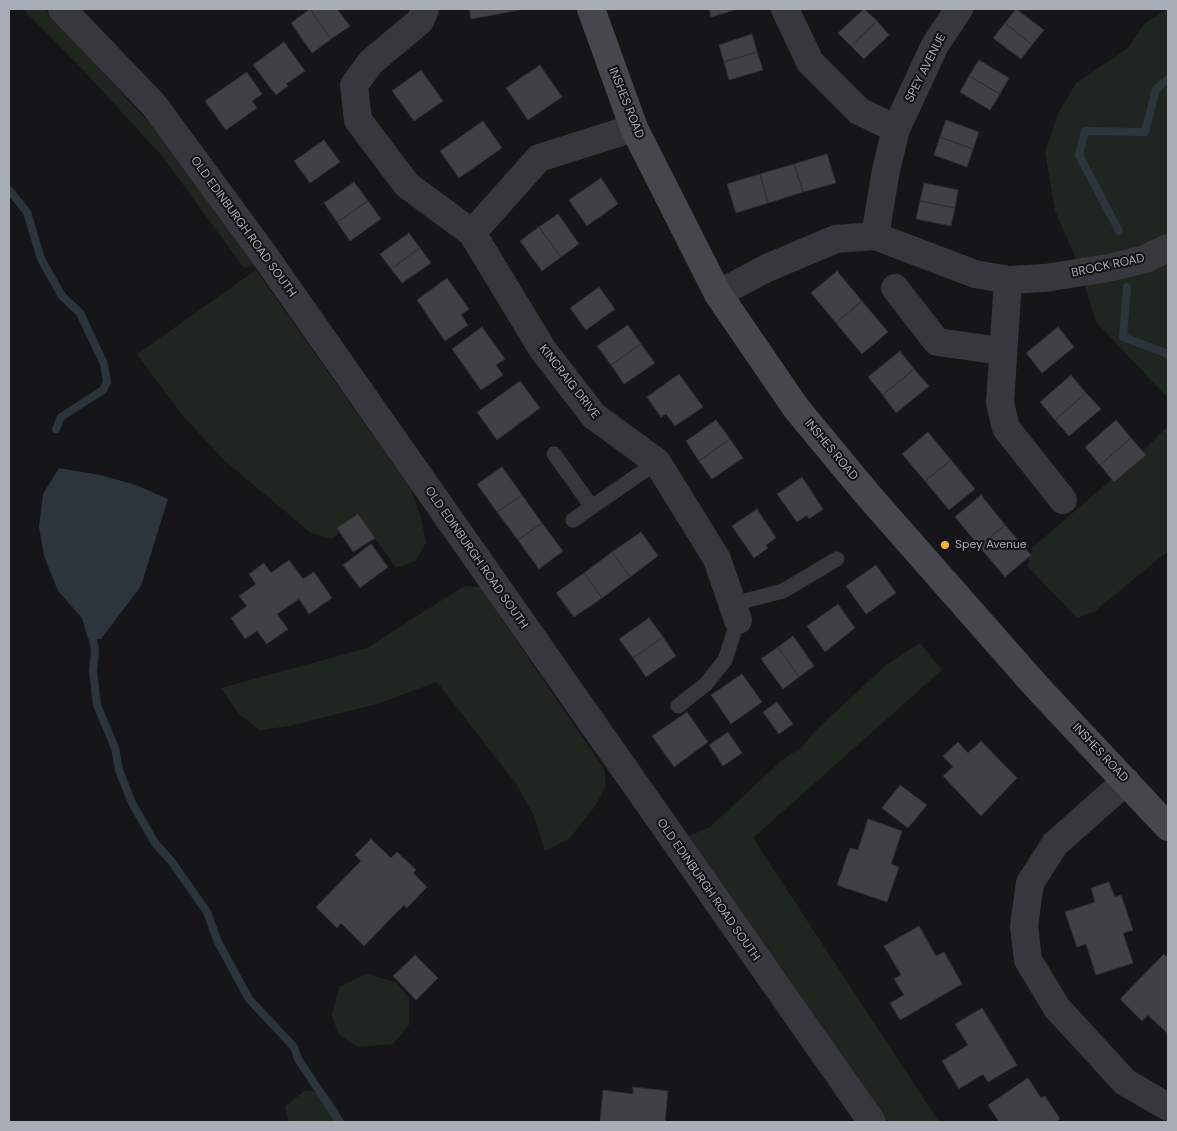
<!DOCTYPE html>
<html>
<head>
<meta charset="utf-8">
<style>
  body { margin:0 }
  #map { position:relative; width:1177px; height:1131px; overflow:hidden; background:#161618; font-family:"DM Sans",sans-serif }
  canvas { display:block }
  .frame { position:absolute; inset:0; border:10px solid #a8adb8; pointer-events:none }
</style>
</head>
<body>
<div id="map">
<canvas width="1177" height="1131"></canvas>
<div class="frame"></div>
</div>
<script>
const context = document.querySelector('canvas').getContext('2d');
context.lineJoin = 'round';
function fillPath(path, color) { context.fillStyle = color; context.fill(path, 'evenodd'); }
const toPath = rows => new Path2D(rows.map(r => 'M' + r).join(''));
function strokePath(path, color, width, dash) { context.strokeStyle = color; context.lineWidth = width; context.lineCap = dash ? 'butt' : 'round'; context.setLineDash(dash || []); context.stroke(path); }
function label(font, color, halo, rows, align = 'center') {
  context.font = font + ' "DM Sans",sans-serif'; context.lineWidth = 4; context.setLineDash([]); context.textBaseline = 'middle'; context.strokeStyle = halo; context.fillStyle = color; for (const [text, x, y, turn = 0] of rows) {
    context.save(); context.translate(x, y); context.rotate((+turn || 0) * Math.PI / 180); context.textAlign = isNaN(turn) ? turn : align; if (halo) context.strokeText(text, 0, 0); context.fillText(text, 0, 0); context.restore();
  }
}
fillPath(toPath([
  [23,9,45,9,175,151,261,265,244,268,162,156,84,71],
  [1168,9,1168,398,1096,322,1077,261,1055,211,1045,152,1058,114,1076,83,1127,49,1145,23],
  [256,270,410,488,421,517,426,543,415,561,396,568,358,514,333,539,311,533,225,461,182,415,137,354],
  [1168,426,1168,551,1094,612,1077,618,1027,566,1032,548,1133,461],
  [464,586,480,587,604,769,606,785,596,805,569,839,545,851,533,814,517,785,437,682,377,704,290,726,259,730,239,714,221,688,367,648],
  [920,643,942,670,753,838,939,1122,888,1122,785,973,692,850,689,836,710,827,782,760,802,747,814,732,886,665],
  [366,974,396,982,409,998,409,1025,393,1044,358,1047,338,1034,332,1015,339,987],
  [306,1090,327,1093,339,1110,338,1122,289,1122,285,1106]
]), '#1e261f');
fillPath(toPath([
  [59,468,100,475,136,485,168,499,141,586,101,639,88,639,82,618,58,591,44,556,39,527,43,494]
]), '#2c353c');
strokePath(toPath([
  [9,190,27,212,41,259,62,296,80,313,104,364,107,382,103,390,61,417,56,429],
  [1119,231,1079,155,1085,131,1145,132,1156,89,1168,79],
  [1127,287,1123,337,1168,354],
  [93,639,95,651,93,670,97,705,115,748,119,770,132,803,155,843,172,862,207,912,218,942,249,999,294,1047,298,1059,340,1122]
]), '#2c353c', 8);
const building = toPath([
  [310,9,331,39,312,53,291,23,310,9],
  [310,9,337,9,350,26,331,39,310,9],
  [469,9,520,9,520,10,471,19,469,9],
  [709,9,738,9,711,17,709,9],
  [864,9,877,21,851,46,838,33,864,9],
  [1016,9,1044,30,1032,45,1005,23,1016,9],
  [877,21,889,35,864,59,851,46,877,21],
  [1005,23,1032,45,1021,59,993,38,1005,23],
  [752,34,757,52,724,62,719,45,752,34],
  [284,42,305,71,286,84,288,86,276,95,253,65,284,42],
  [757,52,763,70,729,80,724,62,757,52],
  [979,60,1009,78,1000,94,969,76,979,60],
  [540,65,562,97,528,120,506,88,540,65],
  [421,70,443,101,414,121,392,91,421,70],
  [247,72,262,94,252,101,257,108,226,130,205,101,247,72],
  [969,76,1000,94,990,110,960,92,969,76],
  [946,120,979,132,973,149,940,137,946,120],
  [483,121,502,148,459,178,440,151,483,121],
  [940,137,973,149,967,167,934,155,940,137],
  [324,140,340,162,310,183,294,161,324,140],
  [827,154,836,183,803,192,794,164,827,154],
  [794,164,803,192,768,203,760,174,794,164],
  [760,174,768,203,736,213,727,184,760,174],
  [601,178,618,204,587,226,569,200,601,178],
  [354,182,368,201,337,222,324,203,354,182],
  [924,183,958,190,955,208,920,201,924,183],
  [368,201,381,219,350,241,337,222,368,201],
  [920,201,955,208,951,226,916,219,920,201],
  [558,214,579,244,561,257,539,227,558,214],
  [539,227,561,257,542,271,520,241,539,227],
  [409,233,420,248,391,269,380,254,409,233],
  [420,248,431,263,402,283,391,269,420,248],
  [837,271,862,301,836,323,811,293,837,271],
  [447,278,469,309,461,315,468,325,445,341,417,300,447,278],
  [599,287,615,309,586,330,570,308,599,287],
  [862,301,888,332,862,354,836,323,862,301],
  [628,325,641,344,611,365,597,346,628,325],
  [482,327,505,359,496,365,503,375,481,390,452,349,482,327],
  [1058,327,1074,347,1042,373,1026,353,1058,327],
  [641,344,655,363,624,384,611,365,641,344],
  [900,351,914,369,883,395,868,377,900,351],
  [914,369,929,386,896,413,883,395,914,369],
  [679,374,703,407,675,426,666,414,661,417,647,397,679,374],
  [1071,375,1086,393,1055,420,1040,402,1071,375],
  [520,381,540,408,497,440,477,412,520,381],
  [1086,393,1101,409,1069,436,1055,420,1086,393],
  [716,420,730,439,699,461,686,441,716,420],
  [1116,420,1131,438,1100,465,1085,447,1116,420],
  [928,432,951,460,925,481,902,454,928,432],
  [1131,438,1146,455,1114,482,1100,465,1131,438],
  [730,439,743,458,712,479,699,461,730,439],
  [951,460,975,489,949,510,925,481,951,460],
  [502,467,522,495,497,512,477,484,502,467],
  [802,477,823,509,809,519,807,515,797,522,777,494,802,477],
  [522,495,542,523,518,540,497,512,522,495],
  [981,495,1005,525,979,546,955,517,981,495],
  [757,509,776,538,766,545,768,548,754,558,732,526,757,509],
  [358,514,375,538,353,552,337,528,358,514],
  [542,523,563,551,539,569,518,540,542,523],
  [1005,525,1031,555,1005,577,979,546,1005,525],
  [641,532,658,556,630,577,612,552,641,532],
  [371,544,388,567,360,588,343,565,371,544],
  [612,552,630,577,602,598,584,573,612,552],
  [289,560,303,579,314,572,332,598,309,614,299,599,277,614,288,629,267,644,257,631,245,639,231,618,247,606,239,596,256,584,249,574,264,563,271,573,289,560],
  [876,565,896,593,866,614,846,586,876,565],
  [584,573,602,598,574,617,556,593,584,573],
  [838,604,855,628,825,652,807,626,838,604],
  [649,618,663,637,633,658,619,639,649,618],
  [793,636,814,666,799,677,778,647,793,636],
  [663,637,676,656,646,677,633,658,663,637],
  [778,647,799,677,783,689,761,659,778,647],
  [742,674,762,702,731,724,711,695,742,674],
  [777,702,793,724,779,734,763,712,777,702],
  [687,712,708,742,674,767,652,736,687,712],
  [728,732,742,753,723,766,709,745,728,732],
  [981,741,1017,778,981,816,943,776,953,767,943,756,958,742,968,753,981,741],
  [900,785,927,805,908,828,882,808,900,785],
  [868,819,902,831,891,864,899,867,887,902,837,885,850,848,858,850,868,819],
  [371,839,391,858,397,852,416,870,413,873,427,887,407,908,404,905,364,946,341,923,337,928,316,907,361,861,355,855,371,839],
  [1109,882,1115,897,1121,895,1133,930,1123,933,1133,963,1096,975,1086,944,1077,947,1065,912,1095,902,1091,888,1109,882],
  [919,926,936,956,944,952,962,984,900,1020,890,1003,904,995,894,979,901,975,884,946,919,926],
  [1164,954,1168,958,1168,1034,1148,1015,1142,1021,1120,999,1164,954],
  [415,955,438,978,416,1000,393,976,415,955],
  [982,1008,1017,1065,988,1082,983,1074,959,1089,942,1061,968,1045,955,1024,982,1008],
  [1028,1078,1041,1098,1045,1096,1060,1119,1055,1122,999,1122,988,1105,1028,1078],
  [633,1087,668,1091,665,1122,600,1122,603,1090,633,1094,633,1087]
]);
fillPath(building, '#404145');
strokePath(building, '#303034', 1);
strokePath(toPath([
  [554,454,592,507],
  [573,520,657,462],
  [733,604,783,591,837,559],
  [678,706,706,684,725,660,738,620]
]), '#37383d', 15);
strokePath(toPath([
  [62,9,154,105,262,252,872,1122],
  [425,9,420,21,371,62,354,85,358,120,407,185,472,233,539,158,634,128],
  [785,9,810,62,859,111,896,129],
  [472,233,543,350,594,416,657,462,717,559,738,620],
  [875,236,886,170,896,129,935,45,959,9],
  [1008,280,1000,403,1006,428,1063,500],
  [895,288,937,342,1002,351],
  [718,294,767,268,836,239,875,236,975,274,1008,280,1045,278,1108,268,1145,259,1168,248],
  [1126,781,1055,844,1030,883,1024,926,1028,960,1057,1008,1125,1082,1168,1107]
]), '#37383d', 28);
strokePath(toPath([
  [591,9,634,128,718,294,796,408,868,495,1036,686,1168,827]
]), '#45474d', 28);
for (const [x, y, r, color] of [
  [945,545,5,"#f2b134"]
]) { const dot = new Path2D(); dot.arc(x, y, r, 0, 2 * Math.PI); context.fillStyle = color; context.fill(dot); strokePath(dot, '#111113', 2); }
label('12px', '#a8adb8', '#111113', [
  ["SPEY AVENUE",926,68,-63],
  ["INSHES ROAD",626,103,68],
  ["OLD EDINBURGH ROAD SOUTH",243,227,54],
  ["BROCK ROAD",1108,266,-12],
  ["KINCRAIG DRIVE",569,382,52],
  ["INSHES ROAD",831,450,50],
  ["OLD EDINBURGH ROAD SOUTH",476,558,55],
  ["INSHES ROAD",1100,753,47],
  ["OLD EDINBURGH ROAD SOUTH",708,890,55]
]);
label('12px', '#a8adb8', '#111113', [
  ["Spey Avenue",955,545]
], 'left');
</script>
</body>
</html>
